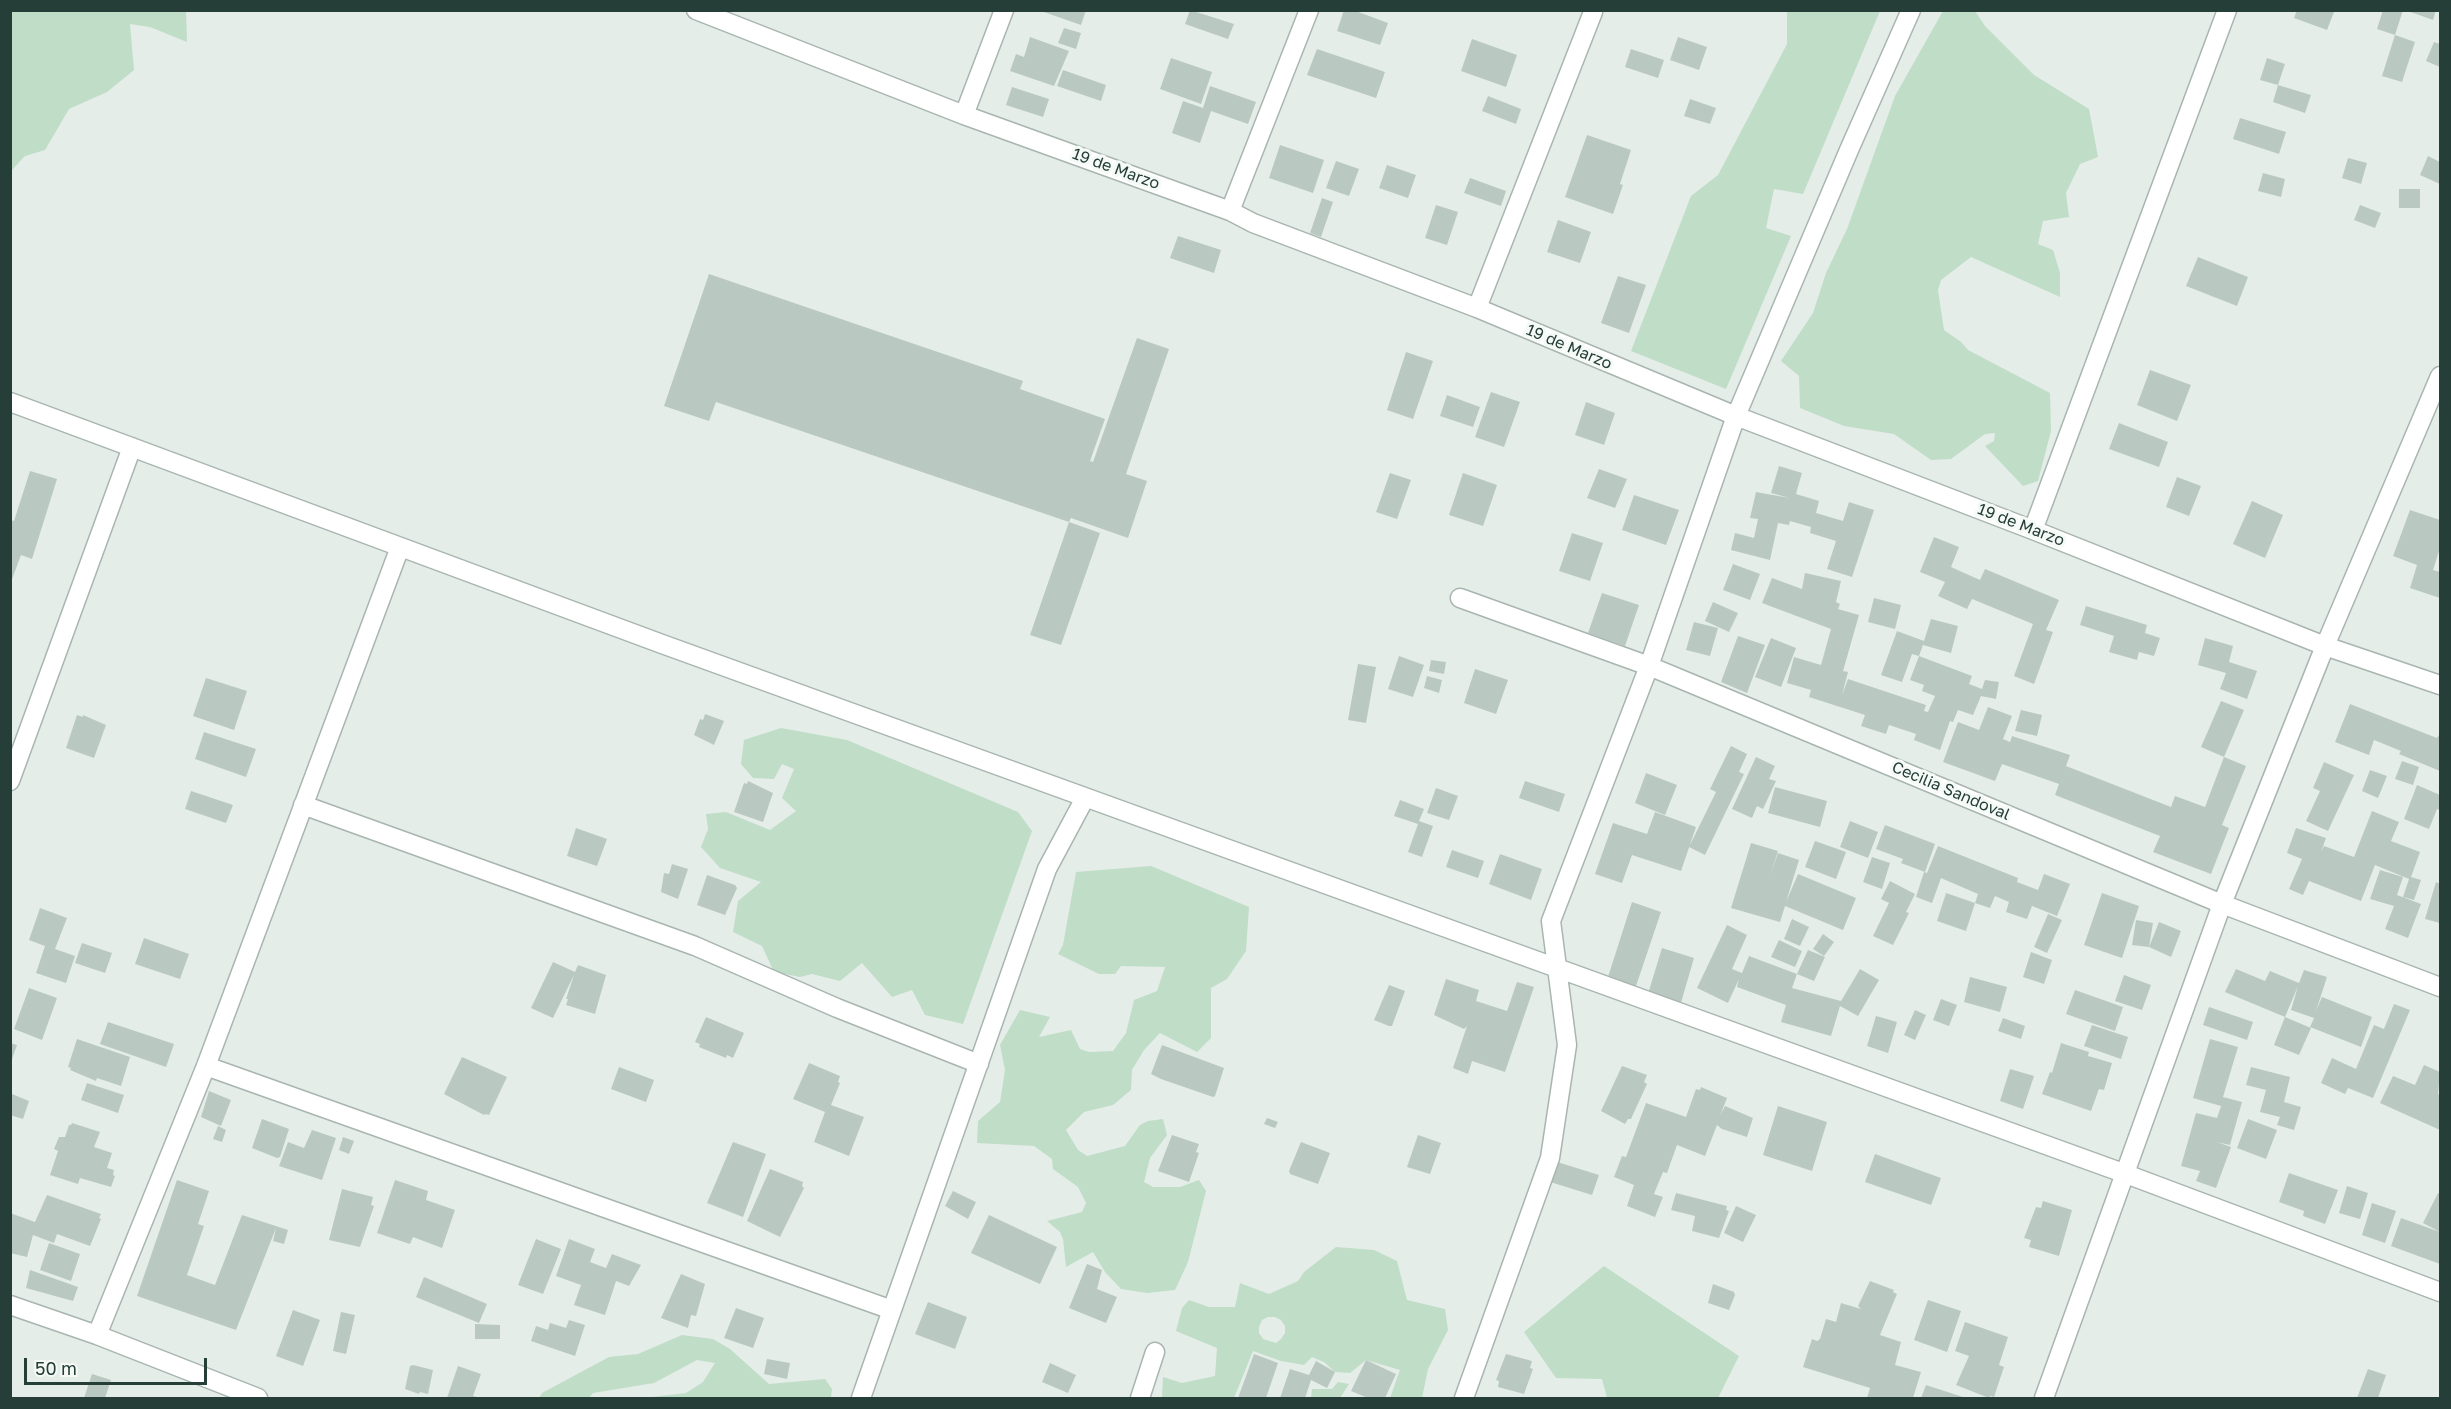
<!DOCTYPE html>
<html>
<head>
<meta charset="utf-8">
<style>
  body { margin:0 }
  #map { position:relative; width:2451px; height:1409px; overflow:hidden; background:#e5ede9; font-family:"Golos Text",sans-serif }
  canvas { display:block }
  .frame { position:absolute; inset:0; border:12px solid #253e38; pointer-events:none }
  .scale { position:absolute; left:24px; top:1358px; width:183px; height:27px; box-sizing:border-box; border:3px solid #253e38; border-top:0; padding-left:8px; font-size:18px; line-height:21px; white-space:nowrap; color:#253e38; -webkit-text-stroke:4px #f5faf7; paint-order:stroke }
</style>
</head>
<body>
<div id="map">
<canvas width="2451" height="1409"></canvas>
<div class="frame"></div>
<div class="scale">50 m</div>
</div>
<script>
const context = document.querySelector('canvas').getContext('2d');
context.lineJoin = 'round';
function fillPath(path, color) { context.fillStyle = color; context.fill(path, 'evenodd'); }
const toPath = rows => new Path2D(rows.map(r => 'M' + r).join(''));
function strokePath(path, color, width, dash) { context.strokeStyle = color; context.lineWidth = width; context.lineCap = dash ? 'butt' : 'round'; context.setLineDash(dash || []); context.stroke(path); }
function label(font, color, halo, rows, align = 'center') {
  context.font = font + ' "Golos Text",sans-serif'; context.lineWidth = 6; context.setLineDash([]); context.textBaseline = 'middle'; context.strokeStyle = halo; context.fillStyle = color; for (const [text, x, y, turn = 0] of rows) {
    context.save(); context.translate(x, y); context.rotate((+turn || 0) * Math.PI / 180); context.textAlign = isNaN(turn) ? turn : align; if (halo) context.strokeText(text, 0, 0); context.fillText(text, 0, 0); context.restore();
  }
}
fillPath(toPath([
  [11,10,186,11,187,42,150,27,130,24,134,70,107,92,69,109,45,150,25,156,11,171],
  [1787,11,1880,11,1803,194,1774,189,1766,228,1791,236,1726,389,1631,351,1691,196,1718,175,1787,44],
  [1943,11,1975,11,1985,26,2034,75,2089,109,2098,157,2080,164,2066,193,2069,217,2043,221,2038,244,2053,250,2060,273,2060,297,1971,257,1941,280,1938,290,1944,330,1961,342,1968,350,2050,393,2051,431,2038,481,2023,486,1985,446,1994,441,1995,433,1985,434,1951,459,1931,460,1894,434,1844,426,1800,408,1799,376,1781,361,1813,313,1826,273,1847,229,1895,96],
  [781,728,847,740,1018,812,1032,831,963,1024,925,1015,912,990,892,997,862,963,840,981,812,974,800,977,774,972,762,946,733,932,738,901,761,882,720,868,701,847,708,829,706,814,726,812,770,830,796,811,782,798,794,769,782,764,774,779,753,778,741,764,744,740],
  [1151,866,1249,907,1246,951,1227,979,1211,988,1211,1038,1197,1052,1160,1033,1144,1050,1132,1070,1131,1090,1113,1105,1084,1112,1066,1130,1078,1150,1087,1156,1125,1146,1140,1125,1148,1121,1163,1119,1167,1135,1150,1158,1144,1182,1153,1187,1180,1187,1199,1180,1206,1191,1188,1262,1175,1290,1147,1293,1121,1289,1105,1272,1093,1252,1066,1267,1063,1239,1060,1232,1047,1221,1082,1212,1086,1203,1078,1187,1053,1169,1052,1159,1034,1146,977,1143,978,1121,1000,1102,1005,1070,1000,1045,1020,1010,1050,1017,1039,1037,1071,1030,1080,1049,1089,1052,1113,1051,1126,1033,1134,1000,1157,991,1165,967,1121,966,1115,974,1099,974,1058,954,1063,945,1076,872],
  [1336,1247,1374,1250,1397,1261,1407,1300,1445,1309,1448,1330,1428,1369,1422,1398,1390,1398,1400,1370,1366,1360,1350,1373,1335,1372,1324,1362,1312,1357,1304,1365,1281,1361,1253,1351,1234,1398,1162,1398,1163,1377,1182,1383,1215,1376,1217,1348,1176,1331,1182,1308,1189,1300,1209,1307,1235,1307,1240,1283,1269,1294,1298,1281,1304,1272],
  [1268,1317,1275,1317,1281,1320,1285,1326,1285,1333,1281,1339,1276,1343,1263,1339,1259,1333,1259,1327,1262,1320],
  [1604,1266,1739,1356,1718,1398,1607,1398,1602,1379,1556,1378,1524,1332],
  [682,1335,713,1339,730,1349,769,1384,825,1379,832,1389,831,1398,643,1398,686,1393,703,1382,715,1363,697,1360,654,1383,593,1393,589,1398,539,1398,542,1393,609,1357,638,1354],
  [1338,1382,1349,1384,1340,1398,1311,1398,1312,1389,1332,1389]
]), '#bfddc7');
fillPath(toPath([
  [1038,10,1086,10,1081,25],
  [1190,10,1234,24,1228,39,1185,24],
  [1344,10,1353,10,1388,23,1380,45,1337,31],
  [2297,10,2329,10,2334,12,2327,30,2294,18],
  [2383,10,2403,10,2395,35,2377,29],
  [2405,10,2436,10,2433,20],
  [1064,28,1081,33,1076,49,1058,43],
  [2395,35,2415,42,2402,82,2382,76],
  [1030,37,1069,51,1054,86,1010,71,1016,54,1024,57],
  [1678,37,1707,47,1699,70,1670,60],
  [1472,39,1517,55,1506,87,1461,71],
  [2434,42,2440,44,2440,67,2426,61],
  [1317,49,1385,72,1376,98,1307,75],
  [1631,49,1664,60,1658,78,1625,67],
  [1171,58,1212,72,1201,104,1160,89],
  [2267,58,2285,64,2278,85,2260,80],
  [1063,70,1106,85,1101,101,1057,86],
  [2278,85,2311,95,2305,113,2273,102],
  [1210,86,1256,102,1248,124,1211,111,1200,143,1172,133,1183,101,1203,108],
  [1012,87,1049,99,1043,117,1006,105],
  [1488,96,1521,109,1516,124,1482,111],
  [1690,99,1716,108,1710,124,1684,116],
  [2240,118,2286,132,2279,154,2233,139],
  [1587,135,1631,150,1620,184,1623,185,1613,214,1565,197],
  [1280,145,1324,160,1313,193,1269,178],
  [2428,156,2440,162,2440,184,2420,175],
  [2348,158,2367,163,2361,184,2342,178],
  [1336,161,1359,169,1349,196,1326,188],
  [1387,165,1416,175,1408,198,1379,188],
  [2263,173,2285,179,2281,197,2258,191],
  [1470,178,1506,191,1501,206,1464,193],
  [2399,189,2420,189,2420,208,2399,208],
  [1322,198,1333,202,1321,237,1310,233],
  [1436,205,1458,212,1447,245,1425,238],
  [2360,205,2381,213,2375,228,2354,220],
  [1558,220,1591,232,1580,263,1547,252],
  [1178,236,1221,250,1214,273,1170,258],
  [2198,257,2248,277,2237,306,2186,286],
  [709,274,1023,381,1020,389,1105,419,1090,461,1093,462,1137,338,1169,349,1126,474,1147,481,1128,538,1071,518,1069,522,716,402,709,421,664,406],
  [1618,276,1646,285,1629,333,1601,323],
  [1406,352,1433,361,1413,419,1387,410],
  [2150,370,2191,385,2177,421,2137,405],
  [1491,392,1520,402,1504,447,1475,437],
  [1447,395,1480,407,1473,427,1440,416],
  [1586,402,1615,413,1604,445,1575,435],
  [2119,423,2168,442,2159,467,2109,449],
  [1779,466,1802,473,1796,494,1819,501,1816,513,1843,521,1849,502,1874,510,1852,577,1827,569,1836,541,1810,533,1811,527,1790,521,1789,525,1778,523,1770,560,1731,550,1735,533,1754,538,1758,519,1750,518,1756,492,1790,498,1771,493],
  [1599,469,1627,479,1615,508,1587,498],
  [30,471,57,479,32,559,21,555,11,582,10,520,14,521],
  [1390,473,1411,480,1397,519,1376,512],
  [1463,473,1497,485,1483,526,1449,515],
  [2177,477,2201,486,2189,516,2166,507],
  [1634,495,1679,510,1666,545,1622,530],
  [2252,501,2283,515,2265,558,2233,544],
  [2410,510,2440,520,2440,548,2433,570,2440,572,2440,598,2410,588,2417,565,2393,556],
  [1069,522,1100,533,1061,645,1030,635],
  [1572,533,1603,543,1590,581,1559,571],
  [1934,537,1959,547,1951,567,1980,580,1985,569,2059,600,2046,630,2053,632,2034,684,2014,676,2033,624,1972,599,1967,609,1938,596,1945,582,1920,572],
  [1733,564,1760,574,1750,600,1723,590],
  [1805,573,1841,581,1836,602,1840,604,1838,609,1859,615,1843,671,1848,672,1842,695,1848,679,1926,705,1924,711,1928,712,1935,696,1922,691,1924,685,1910,680,1919,656,1972,676,1969,684,1982,689,1985,680,1999,682,1996,699,1981,696,1973,715,1958,710,1953,722,1950,721,1940,750,1914,740,1916,734,1889,725,1886,734,1861,726,1865,715,1809,697,1811,690,1787,683,1794,657,1821,665,1831,629,1762,603,1772,578,1802,589],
  [1602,593,1639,605,1625,646,1588,633],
  [1874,598,1901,605,1895,629,1868,622],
  [1713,602,1738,613,1729,632,1705,621],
  [2086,606,2147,625,2145,633,2160,638,2154,656,2139,652,2137,660,2109,652,2114,636,2080,625],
  [1931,619,1958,626,1951,653,1923,645,1919,656,1912,654,1902,682,1881,675,1897,631,1924,641],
  [1694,622,1718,628,1710,656,1686,650],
  [1738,636,1765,645,1747,693,1721,682],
  [1771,638,1796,648,1781,687,1755,677],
  [2205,638,2233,646,2229,662,2257,671,2247,699,2220,689,2226,673,2198,665],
  [1399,656,1424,665,1413,697,1388,689],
  [1431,660,1446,662,1444,674,1429,671],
  [1358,664,1376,667,1366,723,1348,720],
  [1475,669,1508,680,1496,714,1464,703],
  [1427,676,1442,680,1439,693,1424,688],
  [206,678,247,691,234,730,193,716],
  [2221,701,2244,710,2224,757,2201,747],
  [2350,704,2437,738,2439,735,2440,736,2440,771,2399,754,2401,751,2374,740,2369,755,2335,742],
  [1988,707,2012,716,2003,739,2010,742,2012,736,2070,755,2066,766,2171,807,2175,796,2205,807,2224,757,2246,766,2222,825,2229,828,2211,874,2153,852,2160,836,2055,795,2059,784,2002,764,1995,781,1943,762,1958,722,1979,730],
  [2021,710,2042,715,2037,736,2015,731],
  [705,714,724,721,714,745,694,735,700,719,703,720],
  [77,715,83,717,83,715,106,725,94,758,66,748],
  [204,732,256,749,246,777,195,759],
  [1731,746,1747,754,1739,772,1744,774,1705,855,1689,847,1716,792,1710,789],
  [1756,757,1775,766,1769,779,1776,781,1763,809,1757,806,1752,818,1732,809],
  [2402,761,2419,767,2413,785,2395,779],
  [2324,762,2354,775,2328,831,2306,821,2320,791,2313,788],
  [2370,770,2387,776,2378,798,2362,791],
  [1646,773,1677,785,1665,815,1635,803],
  [748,781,773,793,763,822,734,812,744,783,747,784],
  [1525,781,1565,794,1559,812,1519,798],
  [2417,785,2440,795,2440,810,2437,809,2429,829,2404,819],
  [1775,787,1827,801,1820,827,1768,813],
  [1436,788,1458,796,1449,820,1427,813],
  [191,791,233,805,226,823,185,809],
  [1400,800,1424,809,1419,821,1433,826,1422,857,1408,852,1418,824,1394,816],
  [2372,811,2399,822,2391,841,2420,852,2411,877,2421,880,2414,900,2403,897,2409,879,2375,865,2361,901,2309,881,2303,895,2289,889,2302,859,2287,853,2296,828,2326,838,2321,852,2324,846,2354,857],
  [1655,812,1696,827,1681,871,1632,855,1622,883,1595,874,1613,823,1647,834],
  [1850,821,1878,832,1868,858,1840,847],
  [1885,825,1935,844,1925,872,1901,863,1903,859,1876,849],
  [576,828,607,839,597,866,567,856],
  [1815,841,1846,852,1836,879,1805,867],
  [1751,843,1778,851,1770,876,1778,853,1799,860,1786,902,1798,874,1856,898,1843,930,1785,906,1780,922,1731,908],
  [1938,846,2018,878,2017,882,2038,890,2044,874,2070,884,2057,916,2032,906,2027,919,2006,912,2009,902,1995,896,1990,908,1975,903,1978,894,1941,878,1932,903,1916,897,1924,872,1927,873],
  [1452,850,1484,861,1478,878,1446,867],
  [1500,854,1542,869,1531,900,1489,884],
  [1872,857,1890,863,1882,889,1863,882],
  [672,864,688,869,678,899,661,892,664,873,669,874],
  [2380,870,2403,877,2397,895,2421,904,2408,938,2385,929,2394,906,2370,899],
  [707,875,735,885,737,888,725,915,697,905],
  [1890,881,1915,894,1906,912,1909,913,1893,945,1873,936,1889,903,1881,899],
  [2436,882,2440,884,2440,923,2425,919],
  [1946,893,1975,903,1966,931,1937,921],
  [2102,893,2139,906,2122,958,2084,945],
  [1632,902,1661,912,1635,989,1607,980],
  [40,908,67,918,55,949,75,956,66,983,36,973,45,946,29,940],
  [2048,914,2062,920,2047,953,2034,947],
  [1792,919,1809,927,1800,946,1784,939],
  [2136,920,2153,923,2149,947,2159,922,2181,931,2171,957,2149,947,2132,945],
  [1727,925,1747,935,1732,969,1742,973,1749,956,1797,974,1792,988,1841,1001,1860,969,1879,980,1858,1016,1840,1006,1831,1036,1781,1022,1786,1005,1737,987,1739,979,1728,1003,1697,988],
  [1823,934,1834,942,1824,956,1813,949],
  [144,938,189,954,180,979,135,964],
  [1779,940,1802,951,1795,967,1771,957],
  [82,943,112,953,105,973,75,963],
  [1662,948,1694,958,1680,1006,1647,997],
  [1808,950,1825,957,1814,981,1797,974],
  [2031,952,2052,960,2044,984,2023,977],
  [553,962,575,972,578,965,606,975,595,1014,566,1005,568,999,566,999,574,975,553,1018,531,1008],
  [2236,969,2265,981,2270,971,2299,983,2304,970,2327,977,2316,1011,2322,997,2372,1017,2361,1047,2310,1027,2314,1018,2291,1010,2298,986,2285,1017,2225,992],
  [2124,975,2151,985,2142,1010,2115,1001],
  [1970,977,2007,987,2000,1012,1964,1002],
  [1446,979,1479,990,1476,1001,1507,1011,1517,982,1534,987,1505,1072,1472,1061,1468,1074,1453,1068,1467,1026,1464,1029,1434,1015],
  [1389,985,1405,991,1392,1026,1389,1026,1374,1020],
  [29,988,57,998,42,1040,14,1029],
  [2075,990,2123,1007,2115,1031,2066,1014],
  [1941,999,1957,1005,1949,1026,1933,1020],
  [2394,1004,2410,1010,2373,1098,2348,1088,2345,1094,2321,1083,2332,1058,2356,1069,2374,1025,2384,1029],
  [2209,1007,2253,1022,2247,1040,2203,1025],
  [1915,1010,1926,1015,1915,1040,1904,1035],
  [1876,1016,1897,1022,1888,1053,1867,1046],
  [706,1017,744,1033,733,1058,727,1055,726,1058,699,1047,700,1044,695,1042],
  [2285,1017,2311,1028,2299,1055,2274,1045],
  [2003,1018,2025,1026,2021,1039,1998,1031],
  [108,1022,174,1044,166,1067,100,1044],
  [2092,1025,2128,1037,2121,1059,2084,1046],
  [77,1039,130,1057,121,1086,97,1078,96,1081,70,1070,71,1068,68,1067],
  [2210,1039,2238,1047,2223,1097,2242,1102,2230,1145,2217,1142,2231,1147,2216,1188,2196,1181,2200,1171,2181,1166,2196,1113,2217,1118,2221,1106,2193,1098],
  [10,1043,17,1045,11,1062,10,1062],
  [2061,1043,2089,1052,2088,1056,2112,1063,2104,1090,2099,1089,2091,1111,2042,1094,2050,1072,2052,1073],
  [1162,1045,1224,1068,1215,1096,1213,1097,1161,1079,1151,1074],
  [462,1057,507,1077,489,1115,485,1114,484,1115,444,1094],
  [809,1063,840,1076,838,1082,840,1083,831,1105,864,1117,849,1156,814,1142,825,1112,793,1099],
  [2424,1065,2440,1072,2438,1094,2440,1095,2440,1130,2380,1103,2393,1076,2415,1085],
  [1622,1066,1647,1075,1644,1082,1647,1084,1631,1119,1628,1119,1625,1124,1601,1111],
  [619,1067,654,1080,646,1102,611,1089],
  [2251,1067,2290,1077,2284,1102,2301,1107,2294,1130,2277,1125,2280,1117,2260,1112,2266,1090,2246,1085],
  [2010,1069,2034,1076,2023,1109,2000,1101],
  [87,1083,124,1095,118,1113,81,1100],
  [1701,1087,1727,1098,1720,1116,1725,1106,1753,1118,1747,1137,1722,1129,1717,1125,1705,1156,1677,1145,1667,1173,1663,1172,1654,1194,1663,1197,1655,1217,1627,1206,1634,1185,1614,1177,1622,1156,1626,1157,1646,1103,1686,1117,1696,1089,1700,1090],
  [209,1091,231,1100,221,1126,201,1117],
  [12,1094,29,1101,23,1119,10,1115],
  [1778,1106,1827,1122,1812,1171,1763,1155],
  [1267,1118,1278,1122,1275,1128,1264,1124],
  [262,1119,289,1129,280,1157,277,1158,252,1148],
  [2248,1119,2277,1130,2266,1159,2237,1148],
  [72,1123,100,1132,94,1147,112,1153,107,1168,114,1170,113,1175,115,1176,111,1187,80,1178,78,1184,50,1175,58,1151,54,1149,59,1137,65,1137,69,1125,71,1125],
  [218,1126,226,1130,222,1142,213,1139],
  [312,1130,336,1138,322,1180,279,1166,288,1142,304,1148],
  [1172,1135,1199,1144,1196,1152,1199,1153,1189,1182,1158,1171],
  [1418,1135,1441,1143,1430,1174,1407,1167],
  [343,1137,354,1141,349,1154,339,1150],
  [733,1142,766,1154,743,1217,707,1203],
  [1301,1142,1330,1153,1318,1184,1290,1174,1289,1171],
  [1875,1154,1941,1178,1931,1205,1865,1182],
  [1554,1161,1599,1175,1592,1195,1547,1181],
  [770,1169,803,1182,802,1186,804,1188,780,1237,747,1221],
  [2289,1173,2338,1190,2325,1224,2303,1216,2304,1211,2279,1202],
  [177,1180,209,1191,198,1224,204,1226,187,1275,215,1285,242,1215,288,1230,284,1244,273,1241,276,1228,236,1330,137,1296],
  [395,1180,428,1191,426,1200,455,1210,442,1248,413,1237,410,1244,377,1233],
  [2347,1186,2368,1193,2360,1219,2339,1213],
  [342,1189,373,1197,371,1205,374,1206,360,1247,329,1240],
  [953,1191,976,1202,968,1219,945,1206],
  [1676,1193,1727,1206,1726,1210,1729,1211,1719,1238,1692,1231,1695,1216,1671,1210],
  [2438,1193,2440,1194,2440,1232,2423,1223],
  [47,1195,101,1214,99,1218,101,1219,90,1246,57,1234,54,1243,33,1235,27,1257,10,1253,10,1213,35,1222],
  [2043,1201,2072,1210,2059,1256,2029,1247,2031,1240,2024,1238,2036,1207,2041,1208],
  [2372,1203,2396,1211,2385,1243,2362,1235],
  [1736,1206,1756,1215,1743,1242,1724,1233],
  [989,1215,1057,1247,1040,1284,971,1253],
  [2401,1218,2440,1232,2440,1264,2391,1246],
  [536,1239,561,1249,543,1294,518,1285],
  [569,1239,595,1249,590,1262,606,1268,612,1254,641,1265,629,1286,616,1281,605,1315,574,1305,581,1285,556,1276],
  [49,1243,80,1254,71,1281,40,1270],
  [1087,1264,1102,1270,1097,1289,1117,1297,1106,1323,1069,1308],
  [30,1270,78,1287,73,1301,26,1288],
  [681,1274,705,1284,696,1316,691,1315,688,1328,661,1318],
  [424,1277,487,1304,479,1323,416,1297],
  [1870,1281,1894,1290,1893,1292,1897,1294,1880,1335,1901,1342,1895,1365,1921,1372,1913,1398,1867,1398,1870,1388,1803,1367,1812,1339,1817,1341,1820,1339,1826,1319,1836,1322,1841,1303,1861,1309,1858,1306],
  [1713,1284,1734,1292,1735,1295,1729,1310,1708,1303],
  [1928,1300,1961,1311,1947,1352,1914,1340],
  [928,1302,967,1317,955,1349,915,1334],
  [736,1308,764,1318,753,1348,724,1338],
  [293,1310,320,1320,303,1366,276,1356],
  [341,1312,355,1315,346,1354,333,1351],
  [569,1320,585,1325,575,1356,531,1341,536,1326,548,1330,550,1323,566,1328],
  [1965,1322,2008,1337,1999,1365,2004,1367,1994,1397,1990,1396,1989,1398,1956,1385,1969,1356,1955,1351],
  [475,1324,500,1325,500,1339,475,1339],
  [1254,1354,1278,1363,1266,1398,1238,1398],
  [1506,1354,1532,1361,1530,1368,1533,1369,1524,1394,1498,1387,1499,1381,1496,1380],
  [767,1359,790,1363,787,1379,764,1374],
  [1366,1360,1396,1374,1385,1398,1368,1398,1351,1391],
  [1316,1361,1335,1372,1327,1388,1311,1380,1305,1398,1280,1398,1290,1369,1309,1375],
  [1050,1363,1076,1375,1068,1393,1042,1382],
  [413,1365,433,1370,428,1394,420,1392,419,1394,405,1389,410,1366],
  [458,1366,481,1374,473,1396,480,1398,447,1398],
  [2368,1369,2386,1375,2378,1398,2357,1398],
  [92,1374,111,1380,105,1398,84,1398],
  [1926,1385,1966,1398,1921,1398]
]), '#bac8c2');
const minor = toPath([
  [696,10,964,115,1230,211,1253,223,1477,308,1736,416,2033,530,2325,646,2440,685],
  [964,115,1004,10],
  [1230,211,1309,10],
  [1477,308,1593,12],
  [10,402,662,644,2126,1174,2440,1292],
  [2033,530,2227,10],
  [1460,598,1649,666,2222,904,2440,987],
  [10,781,132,447],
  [303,805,695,946,837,1008,979,1064],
  [206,1066,892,1310],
  [10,1305,97,1335,258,1398],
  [97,1335,206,1066,400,547],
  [861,1398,1047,869,1085,798],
  [1140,1398,1155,1352],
  [1464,1398,1550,1158,1567,1045,1551,921,1649,666,1736,416,1849,150,1911,10],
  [2044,1398,2222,904,2325,646,2440,376]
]);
strokePath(minor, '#a8b5b0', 21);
strokePath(minor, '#fff', 18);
label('16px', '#253e38', '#f5faf7', [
  ["19 de Marzo",1116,169,20],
  ["19 de Marzo",1569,347,23],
  ["19 de Marzo",2021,525,21],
  ["Cecilia Sandoval",1951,791,23]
]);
</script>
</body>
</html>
